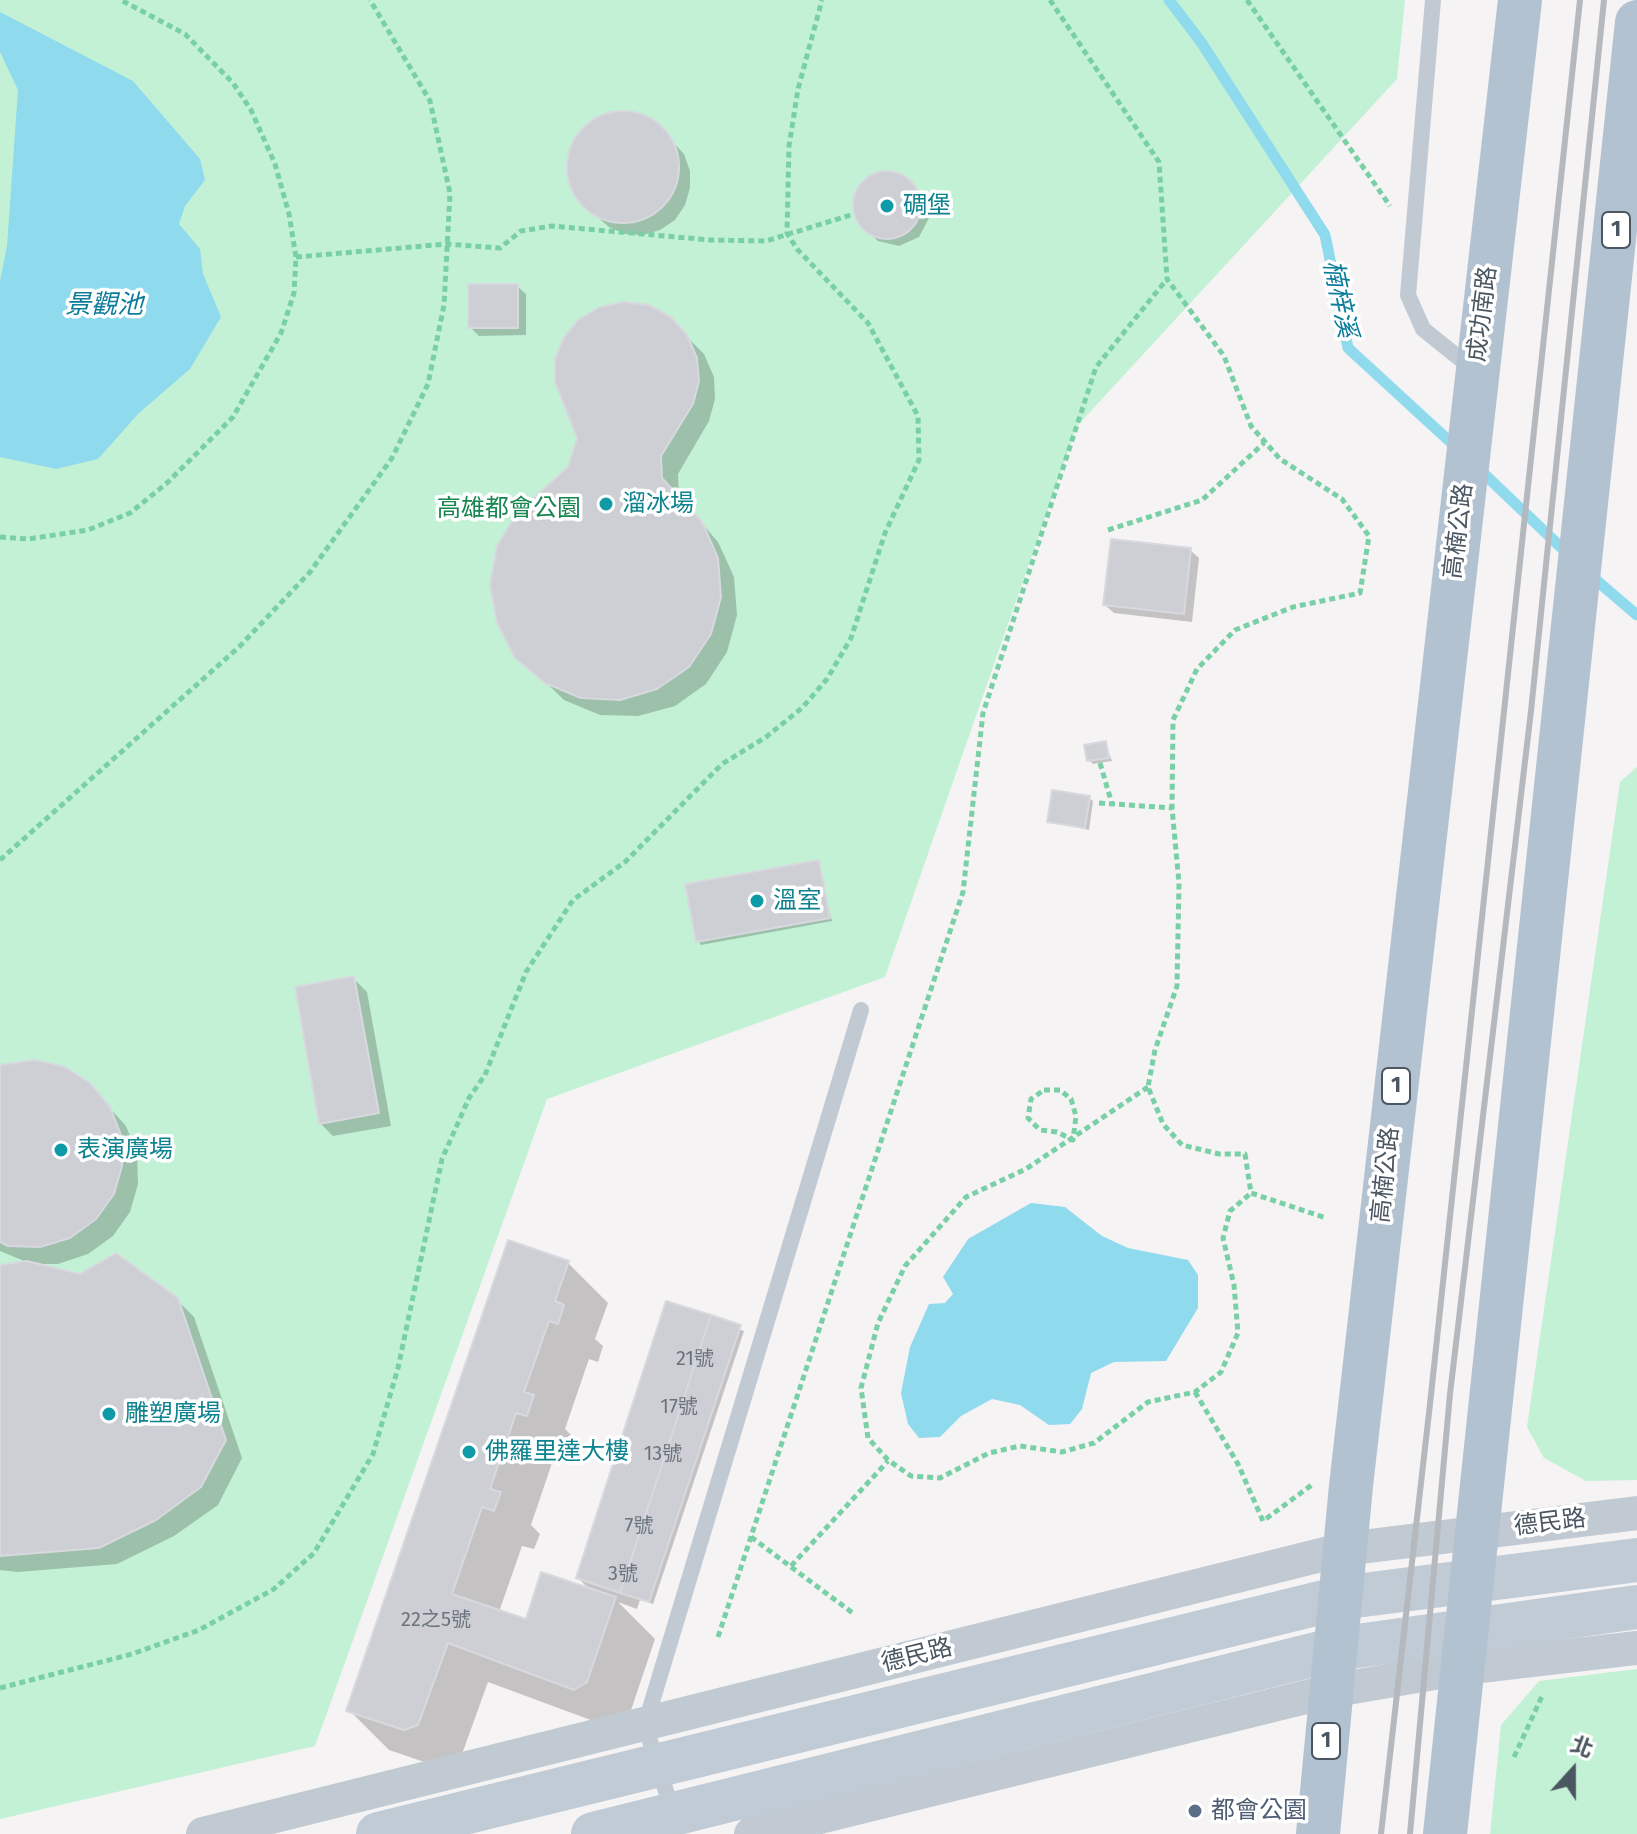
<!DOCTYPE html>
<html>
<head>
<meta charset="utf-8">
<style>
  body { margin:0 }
  #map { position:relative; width:1637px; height:1834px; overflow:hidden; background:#f5f3f3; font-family:"Fira Sans","Noto Sans TC",sans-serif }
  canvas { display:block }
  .north { position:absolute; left:1533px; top:1730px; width:80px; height:80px; -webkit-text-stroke:6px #fff; paint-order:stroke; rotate:21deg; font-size:22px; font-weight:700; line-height:32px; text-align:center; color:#4a5661 }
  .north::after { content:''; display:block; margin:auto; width:28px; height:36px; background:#4a5661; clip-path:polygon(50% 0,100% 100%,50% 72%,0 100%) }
</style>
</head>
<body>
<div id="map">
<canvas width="1637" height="1834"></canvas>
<div class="north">北</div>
</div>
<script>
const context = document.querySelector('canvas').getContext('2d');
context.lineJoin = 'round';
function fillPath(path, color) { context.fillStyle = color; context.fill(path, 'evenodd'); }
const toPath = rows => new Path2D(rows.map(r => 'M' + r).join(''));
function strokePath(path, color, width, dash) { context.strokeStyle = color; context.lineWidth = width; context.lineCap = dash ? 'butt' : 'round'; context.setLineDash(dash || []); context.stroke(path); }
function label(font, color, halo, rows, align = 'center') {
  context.font = font + ' "Fira Sans","Noto Sans TC",sans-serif'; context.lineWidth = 7; context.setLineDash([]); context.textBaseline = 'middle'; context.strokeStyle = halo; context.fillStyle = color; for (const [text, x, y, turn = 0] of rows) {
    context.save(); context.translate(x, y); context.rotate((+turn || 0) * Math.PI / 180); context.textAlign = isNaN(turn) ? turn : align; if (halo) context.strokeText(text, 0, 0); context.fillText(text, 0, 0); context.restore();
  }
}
fillPath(toPath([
  [0,0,1405,0,1397,79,1077,426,885,977,547,1099,315,1746,0,1819],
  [1637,767,1637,1480,1586,1481,1544,1458,1527,1427,1620,782],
  [1637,1669,1637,1834,1490,1834,1501,1725,1539,1681]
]), '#c3f1d5');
fillPath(toPath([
  [0,12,133,81,200,159,205,180,185,206,179,224,200,249,203,274,221,317,190,369,139,413,98,459,56,469,0,457,0,281,7,246,18,90,0,52],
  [1031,1203,1065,1207,1102,1236,1128,1248,1188,1260,1198,1275,1198,1308,1166,1361,1114,1362,1091,1373,1082,1409,1070,1424,1049,1425,1020,1405,992,1399,961,1416,940,1437,919,1438,908,1424,901,1393,910,1347,929,1304,945,1303,953,1294,943,1277,968,1239]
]), '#90daee');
fillPath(toPath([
  [625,113,643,117,658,126,684,154,690,171,690,188,685,205,675,220,660,230,643,235,625,234,609,227,595,215,572,186,568,169,571,151,578,135,591,123,607,115],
  [881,173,891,173,909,181,925,198,929,218,919,237,899,246,878,241,861,224,855,202,864,183],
  [517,286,526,294,526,335,479,336,470,327],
  [669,319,704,354,714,377,715,399,709,421,678,474,679,497,718,542,734,577,737,615,727,652,706,684,675,706,638,716,600,715,564,700,530,667,570,468],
  [1190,550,1199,558,1192,622,1114,613,1105,605],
  [1105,743,1112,761,1093,764,1089,760],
  [1089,798,1093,801,1089,830,1049,821],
  [818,862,832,921,701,945,698,941],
  [354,979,367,992,391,1126,333,1136,320,1123],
  [0,1067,89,1085,126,1126,137,1154,138,1184,130,1212,113,1236,88,1254,58,1264,33,1264,176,1299,194,1317,242,1458,218,1505,174,1536,117,1564,18,1572,0,1570,0,1267,29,1263,0,1251],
  [568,1263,608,1303,595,1339,603,1346,598,1362,589,1359,565,1429,573,1437,567,1455,556,1451,531,1525,540,1534,534,1549,522,1546,499,1612,527,1622,591,1591,578,1578,668,1303,744,1331,653,1604,640,1600,637,1609,618,1602,655,1639,627,1722,615,1729,488,1682,458,1765,445,1769,389,1750,349,1710]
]), '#0003');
strokePath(toPath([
  [1169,0,1201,42,1325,235,1348,348,1458,449],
  [1479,469,1568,554],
  [1589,574,1637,615]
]), '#90daee', 11);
const building = toPath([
  '567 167a56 56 0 1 1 112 0a56 56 0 1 1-112 0Z',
  '853 205a34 34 0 1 1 68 0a34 34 0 1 1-68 0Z',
  [468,284,518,284,518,328,468,328,468,284],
  [624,302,649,305,671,317,687,335,697,358,699,381,693,404,661,456,662,478,702,522,718,558,721,597,711,634,689,667,657,689,620,700,581,698,545,683,515,658,497,623,490,585,497,546,517,513,568,467,577,438,555,382,555,359,564,337,579,319,600,307,624,302],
  [1111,539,1191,548,1184,614,1103,605,1111,539],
  [1106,741,1109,758,1087,761,1084,745,1106,741],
  [1052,790,1090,796,1085,828,1047,822,1052,790],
  [819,860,830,918,696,942,685,884,819,860],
  [354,976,379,1113,319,1124,295,987,354,976],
  [35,1060,65,1067,90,1083,110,1107,121,1135,122,1166,114,1194,96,1219,70,1238,40,1247,8,1246,0,1242,0,1065,35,1060],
  [508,1240,569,1261,555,1301,564,1305,558,1324,549,1321,524,1392,534,1395,527,1416,516,1413,490,1489,501,1492,494,1511,482,1507,452,1594,526,1619,541,1572,616,1597,587,1682,574,1690,448,1643,418,1725,404,1730,346,1711,508,1240],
  [116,1253,178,1298,226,1440,201,1487,156,1520,99,1548,0,1556,0,1265,27,1261,80,1274,116,1253],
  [666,1301,711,1315,620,1593,576,1578,666,1301],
  [711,1315,741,1325,649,1602,620,1593,711,1315]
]);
fillPath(building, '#cdcfd5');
strokePath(building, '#d7d9de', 2);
strokePath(toPath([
  [1050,0,1159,162,1167,279,1224,356,1251,426,1280,459,1342,499,1369,536,1360,593,1293,607,1235,630,1197,669,1173,720,1172,808,1179,883,1177,986,1155,1050,1148,1087,1163,1124,1182,1145,1219,1154,1245,1154,1251,1193,1326,1218],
  [1247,0,1390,206],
  [296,257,447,244,500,248,521,231,552,226,710,240,766,241,854,214],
  [1108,530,1202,500,1264,443],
  [0,537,28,539,88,530,130,513,167,483,233,417,281,333,294,293,296,257,289,214,275,164,251,110,233,83,185,34,121,0],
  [1100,763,1112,804],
  [1099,803,1172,808],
  [0,860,239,647,310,572,392,458,428,384,444,305,450,193,430,101,370,0],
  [1148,1087,1026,1169,966,1197,905,1266,878,1323,861,1388,868,1438,888,1460,911,1476,940,1478,989,1453,1020,1446,1062,1452,1094,1443,1148,1402,1195,1392,1221,1372,1238,1333,1234,1285,1223,1238,1230,1211,1251,1193],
  [1044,1090,1060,1090,1071,1099,1076,1116,1073,1140,1057,1132,1040,1130,1028,1118,1031,1099,1044,1090],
  [1195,1392,1238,1464,1263,1521,1313,1484],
  [751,1537,854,1614],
  [791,1566,888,1461],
  [718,1637,963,892,983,713,1096,367,1167,279],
  [0,1688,132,1654,199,1630,274,1589,314,1553,373,1454,398,1368,442,1159,469,1098,485,1075,526,972,573,900,625,862,722,764,766,737,802,708,827,679,851,638,885,533,919,460,918,416,868,323,797,249,787,233,789,146,798,89,822,0],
  [1514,1757,1543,1694]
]), '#7ad0a6', 5, [6, 4]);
strokePath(toPath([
  [1433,0,1408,295,1423,329,1474,370],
  [673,1813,645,1725,861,1010]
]), '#c1cad2', 16);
strokePath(toPath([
  [203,1834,1345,1549,1637,1513],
  [751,1834,1330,1691,1463,1668,1637,1648]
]), '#c1cad2', 34);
strokePath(toPath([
  [378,1834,1340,1598,1637,1560],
  [593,1834,1336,1649,1637,1607]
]), '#c1cbd6', 44);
strokePath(toPath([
  [1318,1834,1351,1486,1520,0],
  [1445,1834,1637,22]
]), '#b3c2d1', 44);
strokePath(toPath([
  [1381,1834,1430,1404,1580,0],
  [1410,1834,1450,1394,1531,711,1604,0]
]), '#b5b8bd', 6);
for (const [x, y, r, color] of [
  [887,206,8,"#0f9aa8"],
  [606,504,8,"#0f9aa8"],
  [757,901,8,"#0f9aa8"],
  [61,1150,8,"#0f9aa8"],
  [109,1414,8,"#0f9aa8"],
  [469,1452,8,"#0f9aa8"],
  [1195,1811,8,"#5c6f8a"]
]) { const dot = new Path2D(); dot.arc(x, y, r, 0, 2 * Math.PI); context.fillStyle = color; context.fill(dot); strokePath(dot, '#fff', 3); }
label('20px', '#6b747e', null, [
  ["21號",695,1359],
  ["17號",679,1407],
  ["13號",663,1454],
  ["7號",639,1526],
  ["3號",623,1574],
  ["22之5號",436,1620]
]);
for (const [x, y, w] of [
  [1616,230,28],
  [1396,1086,28],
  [1326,1741,28]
]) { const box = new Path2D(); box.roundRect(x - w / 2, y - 18, w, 36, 6); context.fillStyle = '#fff'; context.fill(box); strokePath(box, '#4a5661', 2); }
label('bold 22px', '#4a5661', null, [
  ["1",1616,230],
  ["1",1396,1086],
  ["1",1326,1741]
]);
label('24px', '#0d838f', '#fff', [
  ["碉堡",903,206],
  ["溜冰場",622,504],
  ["溫室",773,901],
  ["表演廣場",77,1150],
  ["雕塑廣場",125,1414],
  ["佛羅里達大樓",485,1452]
], 'left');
label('24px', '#4a5661', '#fff', [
  ["成功南路",1483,314,-83],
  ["高楠公路",1459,531,-83],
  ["高楠公路",1386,1175,-84],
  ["德民路",1550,1523,-7],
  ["德民路",917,1656,-14]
]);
label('24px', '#17864f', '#fff', [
  ["高雄都會公園",509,509]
]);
label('24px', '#4e5e75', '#fff', [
  ["都會公園",1211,1811]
], 'left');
label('italic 26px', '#0c7c9b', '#fff', [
  ["楠梓溪",1339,299,78],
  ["景觀池",104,306]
]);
</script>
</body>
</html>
